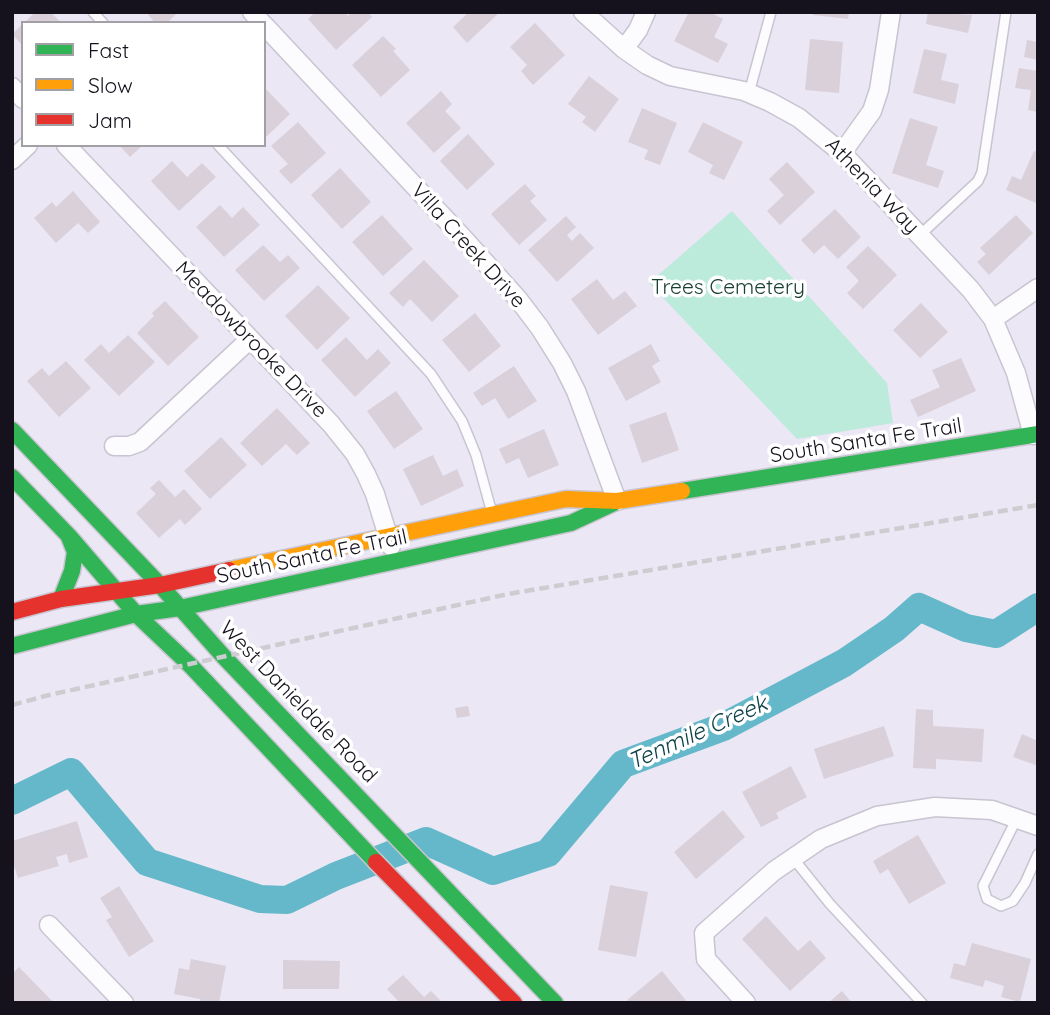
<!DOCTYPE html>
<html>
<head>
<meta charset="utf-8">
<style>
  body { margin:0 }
  #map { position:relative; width:1050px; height:1015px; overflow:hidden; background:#ebe7f5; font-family:Quicksand,sans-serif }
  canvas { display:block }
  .frame { position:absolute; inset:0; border:14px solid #16121d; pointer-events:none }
  .legend { position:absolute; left:21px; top:21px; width:245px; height:126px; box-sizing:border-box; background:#fff; border:2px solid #a2a0a5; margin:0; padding:9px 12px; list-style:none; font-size:21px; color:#16121d }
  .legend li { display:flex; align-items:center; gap:14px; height:35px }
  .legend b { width:35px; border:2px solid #a2a0a5 }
</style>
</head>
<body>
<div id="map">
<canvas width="1050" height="1015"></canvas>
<div class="frame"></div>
<ul class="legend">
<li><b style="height:9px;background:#30b455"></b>Fast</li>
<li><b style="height:9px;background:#ff9f0a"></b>Slow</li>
<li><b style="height:9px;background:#e5322d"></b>Jam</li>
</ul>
</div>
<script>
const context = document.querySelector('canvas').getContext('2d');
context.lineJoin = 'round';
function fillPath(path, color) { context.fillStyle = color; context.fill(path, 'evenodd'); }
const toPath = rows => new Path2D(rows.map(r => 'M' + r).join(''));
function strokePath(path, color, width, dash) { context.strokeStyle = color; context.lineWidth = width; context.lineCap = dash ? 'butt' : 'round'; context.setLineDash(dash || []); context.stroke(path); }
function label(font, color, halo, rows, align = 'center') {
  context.font = font + ' Quicksand,sans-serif'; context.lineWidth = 7; context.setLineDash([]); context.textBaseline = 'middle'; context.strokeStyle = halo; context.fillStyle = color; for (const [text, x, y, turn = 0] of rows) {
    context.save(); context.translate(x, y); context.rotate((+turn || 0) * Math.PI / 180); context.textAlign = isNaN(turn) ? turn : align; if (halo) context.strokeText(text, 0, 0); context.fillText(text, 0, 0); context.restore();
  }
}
fillPath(toPath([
  [732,211,887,383,893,423,797,439,649,283]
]), '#bceadb');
strokePath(toPath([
  [12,801,71,772,147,862,260,899,287,900,336,876,426,841,493,871,548,853,623,764,723,727,844,663,894,629,919,607,966,628,996,634,1038,607]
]), '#65b8c9', 28);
fillPath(toPath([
  [35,12,51,12,61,23,24,23],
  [146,12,178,12,167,23,155,23],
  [315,12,344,12,348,16,352,12,368,12,372,17,336,50,308,19],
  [469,12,500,12,467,43,453,27],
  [689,12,710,12,723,19,714,37,728,44,718,63,674,41],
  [813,12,849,12,848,19,813,15],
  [928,12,972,15,968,33,926,24],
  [535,23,565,55,533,85,521,71,527,65,510,47],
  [23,24,23,46,12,34],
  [383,36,396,49,393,51,410,70,381,97,352,65],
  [810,39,843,42,839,93,805,90],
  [1027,40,1038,42,1038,60,1024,57],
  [924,49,947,54,941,80,959,84,955,104,913,93],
  [1019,68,1038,71,1038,112,1028,110,1031,90,1015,88],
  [589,76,619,99,595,132,582,122,586,117,568,104],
  [264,87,290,114,264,139],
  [441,91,452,104,445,111,461,128,434,153,406,123],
  [642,108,677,123,660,165,644,159,648,150,628,142],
  [910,118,938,127,926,165,944,171,938,188,892,173],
  [298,122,326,153,291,184,279,171,288,164,271,146],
  [703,122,743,142,724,180,709,173,713,165,688,152],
  [468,134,495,164,467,190,440,161],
  [119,145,143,145,130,157],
  [1034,151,1038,152,1038,204,1006,190,1012,176,1021,180],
  [172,161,187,177,202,163,216,177,179,211,151,181],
  [787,162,815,192,780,225,767,211,784,195,769,179],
  [340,168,371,202,342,229,311,195],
  [525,184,536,196,530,201,547,220,519,245,491,214],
  [73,191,100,222,88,233,78,223,56,243,34,218,52,202,56,207],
  [220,205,232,218,243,207,260,225,224,257,196,227],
  [835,209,861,237,838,259,824,245,814,254,801,240],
  [382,215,413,249,383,276,352,242],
  [1016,215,1033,233,989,275,977,262,986,254,980,248],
  [566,216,576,227,567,235,572,241,580,233,594,248,557,282,528,250],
  [263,245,280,262,288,255,300,268,264,301,235,270],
  [868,246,897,275,863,309,847,293,859,281,846,267],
  [424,260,459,296,432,322,410,299,403,307,389,293],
  [597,279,613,300,625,291,637,306,598,335,571,299],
  [318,285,350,318,317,350,285,316],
  [165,301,199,337,168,366,137,333,154,316,152,313],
  [921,303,948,332,920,358,893,330],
  [475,313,501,346,469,372,442,340],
  [128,335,155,362,119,396,84,360,101,344,109,353],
  [346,337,367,360,378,349,391,363,355,397,321,360],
  [651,344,660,361,652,366,661,382,626,401,608,368],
  [961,358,976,391,918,417,910,400,940,387,932,370],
  [66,361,91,388,59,417,27,381,42,368,49,376],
  [514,366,537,401,508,419,495,398,482,406,473,393],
  [396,391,423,429,394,449,367,411],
  [277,408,310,443,297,455,286,444,262,466,240,443],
  [666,412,679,450,642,463,629,425],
  [544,429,559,465,528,478,519,458,506,464,499,449],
  [221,437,247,465,210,499,184,471],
  [433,455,443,476,457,469,464,486,421,506,403,469],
  [159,480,175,497,184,489,202,509,185,525,180,519,159,538,136,513,156,494,150,488],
  [468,706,470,716,457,718,455,708],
  [916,709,933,710,933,726,984,729,982,762,936,759,936,769,913,768],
  [884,726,894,756,824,779,814,749],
  [1022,734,1038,741,1038,766,1013,757],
  [791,766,807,797,776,813,779,818,761,827,742,792],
  [723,810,745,837,696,879,674,852],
  [77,821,88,857,69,863,67,854,56,857,59,866,18,878,12,860,12,841],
  [918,835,946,883,909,904,888,869,880,874,873,861],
  [610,885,648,892,636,957,598,950],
  [119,886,154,941,129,957,106,920,112,917,100,898],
  [766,916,798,951,810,940,826,958,790,991,742,939],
  [972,943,1031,959,1020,1002,1001,997,1004,986,985,980,983,987,950,978,954,963,965,966],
  [191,959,226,966,219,1003,200,1003,200,999,174,994,179,968,189,970],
  [283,960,340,961,339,989,283,989],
  [19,967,54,1003,12,1003,12,974],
  [662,971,688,1003,630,1003,627,1000],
  [403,975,424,997,431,991,443,1003,400,1003,387,989],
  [842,991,852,1003,828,1003]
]), '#d9d0da');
const lane = toPath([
  [93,12,103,23],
  [749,93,771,12],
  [218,145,431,374,462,421,476,455,492,513],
  [920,235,978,181,982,172,1006,12],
  [1017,818,983,886,987,899,1001,906,1013,901,1025,883,1038,854],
  [793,858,830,904,922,1003]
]);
const street = toPath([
  [252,12,262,23],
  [583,12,624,49,647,65,670,76,744,91,770,102,799,118,842,153,971,290,993,319,1016,373,1033,435],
  [264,25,464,239,518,299,540,328,562,363,576,391,617,501],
  [624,49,638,30,646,12],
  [12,87,23,99],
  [66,145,331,424,355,454,366,474,375,494,391,546],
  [842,153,872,111,879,90,891,12],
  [12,160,28,145],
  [993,319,1038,288],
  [114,446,129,446,140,442,249,340],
  [49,925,124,1003],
  [746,1003,706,959,704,933,774,871,821,839,877,816,935,807,992,810,1038,826]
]);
const fast = toPath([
  [12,430,160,585,224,657,555,1003],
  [12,477,69,536,136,614,190,665,376,862],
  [682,491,1038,434],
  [61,599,72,571,75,552,69,537],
  [12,646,136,614,180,608,571,523,614,503]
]);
const slow = toPath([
  [229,570,566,499,617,501,682,491]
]);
const jam = toPath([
  [12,612,61,599,160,585,229,570],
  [376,862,514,1003]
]);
strokePath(lane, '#c8c4d0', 12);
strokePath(street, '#c8c4d0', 21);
strokePath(fast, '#c8c4d0', 19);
strokePath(slow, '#c8c4d0', 19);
strokePath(jam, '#c8c4d0', 19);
strokePath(lane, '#fcfbfe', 9);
strokePath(street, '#fcfbfe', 18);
strokePath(fast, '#30b455', 16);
strokePath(slow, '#ff9f0a', 16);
strokePath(jam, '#e5322d', 16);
strokePath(toPath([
  [12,705,49,695,508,594,1038,505]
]), '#cdccd0', 4.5, [10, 5]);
label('21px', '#16121d', '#fff', [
  ["Athenia Way",872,186,46],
  ["Villa Creek Drive",468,246,48],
  ["Meadowbrooke Drive",251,340,46],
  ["South Santa Fe Trail",866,441,-9],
  ["South Santa Fe Trail",312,557,-12],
  ["West Danieldale Road",298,702,46]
]);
label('21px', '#184030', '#fff', [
  ["Trees Cemetery",728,288]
]);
label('italic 23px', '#0d4149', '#fff', [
  ["Tenmile Creek",698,733,-24]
]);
</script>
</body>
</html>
